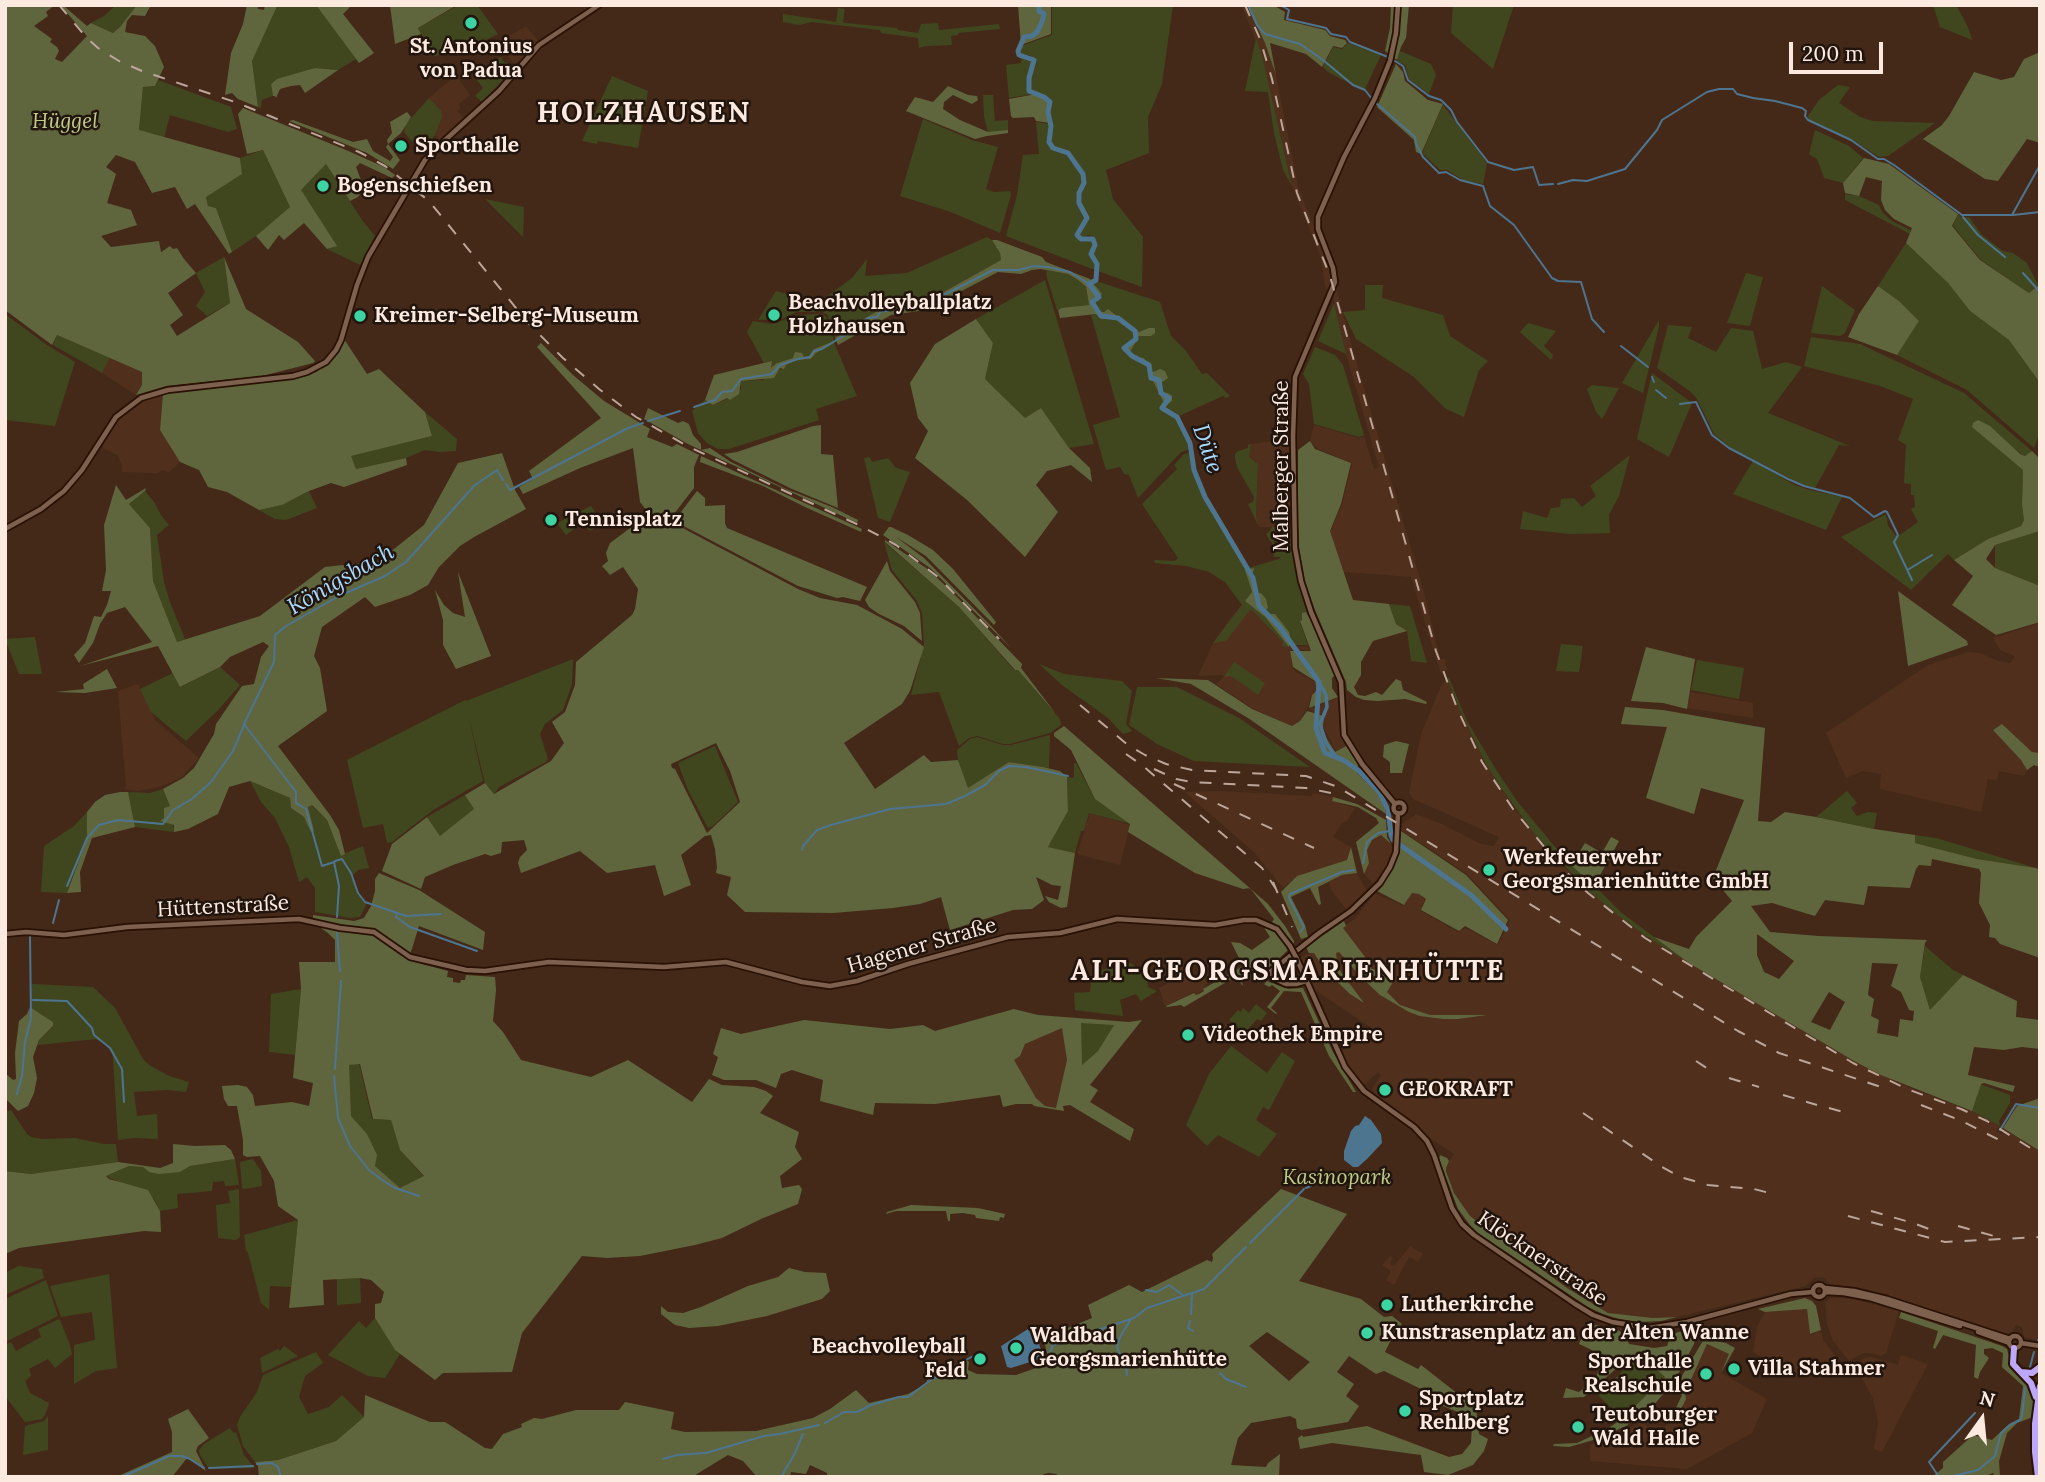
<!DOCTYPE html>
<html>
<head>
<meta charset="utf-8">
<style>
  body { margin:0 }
  #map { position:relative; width:2045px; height:1482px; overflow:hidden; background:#442919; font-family:Lora,serif }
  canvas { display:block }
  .frame { position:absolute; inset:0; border:7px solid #fce9df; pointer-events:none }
  .north { position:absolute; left:1947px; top:1384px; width:70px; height:70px; -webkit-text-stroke:5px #21150e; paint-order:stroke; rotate:15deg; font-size:19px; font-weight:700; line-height:28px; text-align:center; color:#fce9df }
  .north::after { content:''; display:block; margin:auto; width:24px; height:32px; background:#fce9df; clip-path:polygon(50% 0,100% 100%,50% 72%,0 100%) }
  .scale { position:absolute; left:1789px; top:42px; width:94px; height:32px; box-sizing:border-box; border:4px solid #fce9df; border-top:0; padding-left:9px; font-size:21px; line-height:24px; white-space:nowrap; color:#fce9df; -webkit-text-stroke:5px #21150e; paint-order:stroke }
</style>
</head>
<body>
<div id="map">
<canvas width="2045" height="1482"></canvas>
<div class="frame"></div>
<div class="north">N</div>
<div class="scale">200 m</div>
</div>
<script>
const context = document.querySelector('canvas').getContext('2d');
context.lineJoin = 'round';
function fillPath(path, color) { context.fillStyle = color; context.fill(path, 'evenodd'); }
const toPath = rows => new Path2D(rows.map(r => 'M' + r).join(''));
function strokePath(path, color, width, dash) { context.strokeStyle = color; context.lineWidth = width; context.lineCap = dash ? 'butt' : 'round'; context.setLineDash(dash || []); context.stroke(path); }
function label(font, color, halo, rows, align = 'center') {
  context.font = font + ' Lora,serif'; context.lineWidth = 5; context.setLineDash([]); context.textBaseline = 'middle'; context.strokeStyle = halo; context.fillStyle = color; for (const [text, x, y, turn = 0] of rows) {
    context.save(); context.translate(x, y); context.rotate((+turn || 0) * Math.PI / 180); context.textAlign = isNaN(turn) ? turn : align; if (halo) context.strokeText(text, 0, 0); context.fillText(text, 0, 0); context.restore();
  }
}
fillPath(toPath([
  [1241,5,1247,5,1265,43,1276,75,1298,187,1332,273,1333,281,1328,289,1325,286,1321,257,1292,186,1262,55],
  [526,26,538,41,516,63,513,63,499,42],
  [456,75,470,95,459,104,460,109,457,111,464,118,439,140,435,135,442,117,429,98],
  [1337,291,1350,340,1425,596,1440,659,1445,659,1447,670,1441,674,1411,577,1344,572,1330,532,1342,505,1352,463,1316,448,1310,441,1314,425,1359,438,1364,436,1374,469,1379,467,1346,354,1334,303,1334,294],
  [110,358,143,372,142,385,136,395,102,373],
  [163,394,160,430,180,462,168,473,164,470,157,473,122,472,122,464,117,455,103,448,102,444,122,415,152,395],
  [1290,439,1292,527,1260,527,1256,518,1258,465,1249,458,1251,444],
  [1245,601,1289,647,1307,646,1310,650,1290,650,1292,667,1296,672,1315,682,1316,690,1311,695,1308,707,1299,721,1291,726,1252,708,1216,684,1224,677,1223,675,1198,676,1213,643,1230,619],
  [2040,623,2040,753,2032,752,2002,724,1993,730,2021,760,2027,770,2024,776,1999,771,1997,780,1988,779,1981,812,1880,789,1881,774,1863,771,1846,778,1826,733,1928,665,1968,652,1980,653,1998,661,2011,663,2015,656,2000,650,1993,638],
  [1447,678,1459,708,1485,762,1514,808,1561,864,1619,916,1646,936,1854,1061,1908,1087,1972,1111,2000,1126,1996,1131,2002,1134,2003,1128,2040,1151,2040,1330,2036,1340,2024,1337,2022,1327,2016,1325,2012,1332,2006,1333,1866,1289,1830,1284,1823,1277,1814,1278,1806,1286,1677,1317,1653,1318,1607,1313,1567,1288,1470,1216,1454,1193,1446,1171,1445,1168,1454,1154,1427,1136,1415,1123,1375,1095,1372,1089,1381,1075,1378,1072,1365,1084,1361,1082,1347,1064,1340,1052,1360,1041,1370,1027,1315,990,1301,958,1356,918,1374,893,1404,906,1412,893,1419,894,1425,899,1421,911,1458,932,1465,928,1498,945,1510,920,1467,874,1401,830,1402,824,1416,814,1442,824,1481,844,1494,846,1499,837,1413,799,1409,792,1421,734,1441,686],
  [138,684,155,720,199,758,182,777,162,786,138,791,124,789,126,786,118,691],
  [1691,692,1753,703,1753,718,1687,708],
  [1339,697,1340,729,1345,746,1336,751,1324,729,1325,715,1308,710],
  [1181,789,1186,792,1222,791,1312,796,1313,793,1333,797,1332,801,1355,808,1347,821,1342,823,1333,837,1351,847,1347,860,1297,876,1283,888,1254,852],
  [1090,813,1130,825,1120,865,1077,854],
  [1381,835,1392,845,1393,851,1387,865,1373,884,1364,874,1369,863,1367,850,1372,840],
  [1357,873,1367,891,1347,910,1332,891,1329,882,1342,875],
  [1188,964,1194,977,1202,974,1207,983,1203,990,1196,995,1194,992,1165,1006,1159,988,1167,984,1165,978,1169,968],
  [1062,1027,1067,1060,1057,1108,1045,1106,1036,1098,1014,1060,1020,1056,1025,1044],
  [1410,1246,1423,1254,1418,1262,1409,1257,1394,1285,1386,1280,1391,1271,1382,1265,1390,1256,1393,1258,1390,1264,1394,1266],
  [1832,1298,1853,1299,1899,1311,1886,1353,1881,1356,1870,1353,1863,1353,1849,1361,1833,1341,1827,1324,1825,1302],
  [1807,1309,1810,1335,1821,1331,1824,1341,1842,1365,1833,1374,1829,1376,1816,1377,1787,1371,1753,1352,1757,1327,1765,1312],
  [1707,1344,1729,1354,1721,1373,1767,1399,1752,1433,1687,1469,1590,1461,1590,1445,1629,1429,1643,1421,1648,1427,1650,1425,1665,1426,1676,1419,1685,1393],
  [1901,1355,1928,1364,1882,1452,1874,1449,1878,1422,1873,1398,1860,1374,1854,1366,1864,1358,1871,1357,1898,1365]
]), '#50301c');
fillPath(toPath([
  [116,5,137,5,120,27,113,33,91,23,104,16],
  [276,5,316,5,356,59,338,70,315,68,271,84,273,96,262,100,261,108,258,107,252,61],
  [459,5,477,5,498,34,465,50,434,56,418,28],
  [1052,5,1173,5,1162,84,1148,117,1149,153,1106,170,1113,199,1143,237,1142,287,1098,271,1099,264,1093,253,1096,245,1095,237,1089,235,1082,237,1080,235,1089,218,1082,205,1081,194,1086,184,1085,173,1070,152,1055,147,1051,141,1053,126,1049,112,1051,101,1045,96,1030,90,1030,77,1035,60,1029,55,1021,54,1021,46,1052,35],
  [1453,5,1514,5,1493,69,1451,33],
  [1933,5,1956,5,1968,27,1972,40,1940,27],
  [838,8,845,9,843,22,845,23,897,28,898,30,918,33,921,24,938,23,939,30,999,24,1000,29,958,33,958,35,951,36,952,45,926,46,919,48,918,38,881,33,880,30,811,22,800,25,783,22,783,14,836,22],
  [1256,38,1262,55,1292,186,1283,170,1274,133,1268,92,1245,91],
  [1348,43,1381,55,1364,91,1328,72,1323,67,1333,47,1342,49],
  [1400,51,1431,64,1436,75,1429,94,1409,79,1405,65,1397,61],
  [500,57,505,63,507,62,512,70,482,102,475,96,483,88,474,76],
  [1021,57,1032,61,1027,78,1027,92,1033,94,1009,98,1006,65,1021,63],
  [612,76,648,91,638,148,598,141,597,144,582,141],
  [158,80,231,107,237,129,228,132,170,115,164,138,139,131,143,87,155,86],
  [1838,85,1850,87,1839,103,1860,117,1873,121,1935,123,1888,156,1879,157,1851,139,1809,121,1808,116,1819,100],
  [983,95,993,95,995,121,1008,120,1008,130,988,133,984,116],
  [429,98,441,111,442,117,435,135,424,151,417,147,404,132,406,124],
  [1443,105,1487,163,1483,184,1463,180,1447,170,1440,170,1422,153],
  [923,119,972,140,998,147,986,189,994,192,1010,191,1011,195,1000,233,951,212,900,196],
  [1036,122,1049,124,1047,142,1052,150,1064,153,1082,176,1082,184,1077,193,1077,203,1085,218,1075,234,1081,241,1092,240,1093,245,1090,254,1096,265,1095,270,1006,236,1017,195,1023,155,1039,154],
  [1815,130,1849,146,1863,158,1843,183,1824,178,1817,159,1809,154],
  [263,150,290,207,256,236,232,252,216,208,208,206,206,196,242,174,240,158],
  [326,164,362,220,375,236,360,265,327,249,336,246,300,190],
  [1845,194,1859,196,1879,205,1882,212,1892,221,1910,230,1910,234,1845,200],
  [485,199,524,207,523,237],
  [1958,214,1962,218,1969,217,1982,235,2003,251,2013,253,2027,263,2038,285,2029,293,1981,260,1953,226],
  [987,237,992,240,1000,253,1001,260,922,304,918,300,904,306,867,317,835,338,828,315,823,312,796,312,782,319,758,320,776,291,818,303,852,278,867,259,865,276,907,273],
  [1906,243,1948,283,1970,311,2009,340,2040,383,2040,432,2034,448,1967,390,1897,355,1919,321,1899,301,1878,286],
  [224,257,230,303,207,316,196,306,205,292,196,273],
  [1046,270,1068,274,1078,280,1086,288,1089,305,1057,310,1047,278],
  [1746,273,1763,277,1750,326,1727,323],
  [1090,279,1160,302,1171,336,1186,351,1202,374,1207,373,1230,396,1226,398,1223,396,1179,416,1175,412,1166,409,1164,407,1167,403,1161,393,1161,383,1144,358,1139,357,1130,352,1141,332,1139,332,1113,312,1099,311,1095,302,1097,287],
  [1045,280,1094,444,1069,448,1041,408,1025,418,985,379,993,343,976,319],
  [1365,285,1383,285,1382,298,1443,315,1450,336,1488,361,1479,370,1464,417,1446,409,1414,377,1356,339,1343,312,1365,310],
  [1822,286,1855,310,1845,333,1841,336,1811,333],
  [1334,303,1346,354,1318,341],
  [5,314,47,345,75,362,55,426,5,420],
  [822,314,826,317,834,341,814,349,809,356,794,358,777,363,769,371,772,361,764,363,747,332,753,321,772,324,798,315],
  [1096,314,1102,319,1117,319,1133,332,1135,339,1123,347,1147,366,1150,379,1153,381,1165,403,1161,407,1175,416,1189,444,1190,449,1181,452,1138,498,1129,475,1124,474,1120,467,1106,470,1093,425,1120,417,1091,315],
  [1659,320,1659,326,1643,393,1622,383],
  [1528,323,1556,331,1544,346,1553,355,1551,360,1520,332],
  [1668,325,1692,327,1688,338,1716,352,1731,328,1753,331,1762,369,1786,362,1802,367,1768,413,1850,446,1839,445,1815,488,1803,485,1731,448,1714,434,1697,399,1691,392,1657,368],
  [57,335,110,358,102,373,53,345],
  [1811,337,1860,344,1964,393,2032,451,2025,456,1972,427,2023,470,2022,505,2024,520,2021,526,1988,539,1954,560,1948,554,1911,590,1841,537,1886,514,1888,526,1897,537,1918,522,1911,509,1915,507,1914,495,1911,495,1911,484,1904,483,1906,445,1898,440,1913,399,1880,386,1804,366],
  [834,343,857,396,816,409,819,420,729,449,718,449,707,443,698,433,692,411,705,400,713,405,729,398,741,389,741,381,763,380,777,372,786,365,797,360,811,359,816,353],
  [1315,347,1335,355,1343,365,1364,435,1359,437,1314,424,1309,384,1303,374],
  [1652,373,1692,403,1669,457,1637,439],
  [1592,385,1619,388,1602,419,1596,412,1587,389],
  [425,412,457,439,456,451,439,452,425,450,406,458,356,469,350,456,432,436],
  [1251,444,1249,457,1258,464,1256,517,1259,527,1248,504,1253,502,1254,497,1237,467,1235,458,1235,454,1238,451,1248,448,1248,445],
  [1190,452,1193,470,1204,498,1245,569,1279,559,1281,557,1274,557,1273,545,1266,534,1270,531,1272,527,1275,527,1274,545,1283,546,1283,552,1288,552,1289,527,1292,527,1293,549,1299,581,1311,619,1306,612,1300,622,1308,645,1289,645,1291,640,1263,610,1255,583,1253,569,1246,571,1252,592,1245,601,1265,617,1289,647,1282,646,1283,642,1252,610,1249,611,1226,641,1213,643,1242,605,1225,582,1209,572,1186,566,1155,563,1154,560,1175,561,1178,558,1142,504,1177,469,1174,465,1183,455],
  [1630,455,1619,496,1609,515,1610,533,1571,534,1520,529,1523,511,1547,518,1551,508,1560,507,1561,499,1574,498,1582,507,1596,496,1590,486],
  [870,457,872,462,888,458,896,468,910,472,890,522,878,518,864,458],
  [1753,461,1791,483,1806,489,1842,497,1826,530,1733,494],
  [145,491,154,502,161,515,169,525,157,535,164,582,170,602,185,639,177,642,153,581,150,528,129,504],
  [309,491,317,508,286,520,275,519,259,510,282,505],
  [591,506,602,523,590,531,582,523,566,535,557,523],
  [2040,531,2040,586,1995,568,1995,545],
  [884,542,959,607,1014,670,1017,669,1060,719,1061,725,1050,733,1010,744,1003,744,977,736,969,738,959,746,939,692,911,695,924,645,922,613,917,601,892,570],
  [1389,604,1410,606,1427,663,1411,661,1407,631,1396,624],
  [35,637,42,674,19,674,5,639],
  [1561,644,1583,646,1579,672,1556,671],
  [573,659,572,684,563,710,545,724,540,734,548,759,546,762,499,787,494,794,485,783,468,714,483,781,433,810,392,842,387,843,383,824,363,828,347,760,465,700,466,701],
  [1697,660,1744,668,1739,699,1691,690],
  [1234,662,1265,683,1258,695,1231,676,1224,677],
  [1039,664,1064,674,1122,681,1132,691,1126,724,1132,731,1124,734,1122,733,1108,718,1062,685],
  [220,667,240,685,219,709,186,741,151,712,140,689,173,673,181,687],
  [1447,678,1449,678,1467,721,1495,768,1517,801,1556,848,1622,913,1689,963,1646,936,1619,916,1589,891,1536,836,1499,785,1485,762,1459,708],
  [1137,687,1177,687,1239,718,1310,767,1194,761,1157,744,1129,725],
  [1050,735,1049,768,1009,762,968,789,958,760,957,750,970,739,977,737,1003,745,1011,745],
  [715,746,738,802,713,826,708,828,688,790,678,763],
  [1074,763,1076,763,1095,799,1131,824,1089,813,1085,828,1083,831,1081,831,1075,853,1048,847,1068,811,1067,777,1074,778],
  [250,781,290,798,291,808,304,817,313,831,308,806,311,805,327,820,341,855,363,846,369,868,358,870,352,876,358,893,362,900,367,903,360,917,350,918,315,912,315,888,307,877,299,882,289,847,275,818,261,802],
  [163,789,170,806,174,832,135,827,128,792,150,793],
  [1847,791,1857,803,1851,808,1857,816,1868,812,1877,813,1874,829,1816,817],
  [465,795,475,809,440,836,427,817],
  [87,812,87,839,67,893,41,892,44,846,74,826],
  [1915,835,1936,838,2036,868,1977,859,1915,843],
  [1925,946,1953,970,1963,975,1930,1010,1920,977],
  [1131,963,1139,970,1146,970,1148,987,1157,991,1141,1001,1136,994,1120,1000,1123,1016,1075,1010,1074,993,1090,992,1092,972],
  [32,984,93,987,115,1008,143,1059,149,1065,169,1076,189,1082,186,1092,168,1090,134,1092,137,1116,157,1114,158,1139,135,1138,118,1140,113,1059,112,1052,106,1045,96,1039,38,1045,39,1040,53,1027,53,1022,30,1007],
  [301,989,295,1055,269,1052,271,994],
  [1256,1004,1267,1013,1261,1021,1257,1019,1245,1033,1229,1020,1238,1010,1241,1012,1243,1008,1249,1013],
  [1081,1022,1115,1024,1098,1051,1081,1066],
  [1231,1046,1267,1073,1282,1052,1295,1061,1269,1110,1263,1107,1256,1120,1277,1134,1259,1157,1218,1135,1207,1146,1186,1125,1209,1074],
  [359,1063,372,1119,391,1120,400,1150,424,1177,400,1188,375,1166,367,1134,351,1117,348,1065],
  [1980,1084,2010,1095,2010,1103,1999,1121,2000,1126,1972,1111],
  [11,1110,27,1134,31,1137,42,1139,75,1138,104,1144,116,1144,118,1162,31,1174,5,1171,5,1112],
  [235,1159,239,1185,225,1186,224,1181,213,1182,212,1191,177,1194,178,1208,160,1211,154,1199,106,1176,129,1166,143,1167,149,1172,180,1172,190,1166],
  [253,1159,261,1171,262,1186,245,1189,242,1188,240,1162],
  [239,1189,240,1237,236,1240,218,1238,216,1205,230,1203,228,1191],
  [298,1220,291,1287,270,1286,269,1310,261,1303,248,1253,246,1250,244,1235],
  [18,1266,42,1269,44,1278,5,1295,5,1268,7,1272],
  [109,1274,117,1368,96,1371,74,1384,74,1345,95,1340,92,1312,61,1317,50,1286],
  [360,1278,361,1303,337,1305,337,1279],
  [46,1280,58,1316,5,1342,5,1299],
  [375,1318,395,1350,400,1354,385,1378,368,1376,328,1355,359,1321,366,1328],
  [59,1319,60,1320,70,1345,72,1354,55,1368,48,1359,29,1369,31,1376,25,1381,30,1393,49,1403,45,1415,42,1419,25,1422,5,1396,5,1345,11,1342,16,1351,41,1337,38,1329],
  [284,1346,298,1356,262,1373,260,1358,278,1349,280,1351],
  [316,1352,323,1363,305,1376,299,1397,308,1414,329,1407,342,1395,364,1417,336,1441,278,1460,255,1462,243,1446,237,1425,240,1417,257,1392,263,1375],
  [1634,1360,1654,1366,1665,1377,1622,1419,1598,1395],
  [48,1416,48,1450,23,1455,25,1426,44,1421],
  [230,1428,234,1433,236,1432,244,1455,255,1468,209,1469,200,1455,199,1450,204,1444]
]), '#40471f');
fillPath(toPath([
  [5,5,55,5,46,12,48,16,34,26,52,39,50,42,57,47,59,51,55,59,62,62,87,36,61,6,65,7,87,26,91,23,113,33,120,27,137,5,151,5,145,16,132,15,127,21,125,32,145,36,155,46,164,67,155,86,143,87,139,130,240,158,242,174,206,197,208,206,216,208,232,252,229,254,195,204,187,209,175,187,152,193,135,162,116,155,106,167,116,174,107,203,131,210,137,225,101,236,111,247,159,241,161,252,170,246,173,249,177,248,184,259,196,273,168,293,183,315,170,325,177,336,230,303,224,257,246,309,298,342,315,361,313,363,262,376,166,386,136,395,142,385,142,372,57,335,52,345,5,310],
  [247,5,257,5,258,9,264,10,265,5,277,6,252,61,258,107,238,99,232,93,225,95,231,53,243,24],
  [316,5,352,5,343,14,374,53,359,63],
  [390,5,457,5,418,28,421,34,395,44],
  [1018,5,1051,5,1051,34,1021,45],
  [1247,5,1273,5,1285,12,1284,20,1325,30,1330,36,1345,40,1347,43,1342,48,1333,46,1322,67,1306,54,1270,43,1276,75,1265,43],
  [1391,5,1409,5,1406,38,1401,47,1397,60,1385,51,1390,28],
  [2040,52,2040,143,2027,139,1998,181,1985,179,1923,139,1942,125,1949,116,1974,72,2001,80,2014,77,2024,59],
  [1396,64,1403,72,1405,81,1428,100,1443,104,1421,154,1416,152,1414,140,1377,107],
  [315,68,338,70,305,93,300,85,291,86,280,89,276,98,275,96,273,96,271,84,277,79],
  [948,86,968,95,977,96,978,100,972,104,953,95,944,102,943,109,960,120,988,132,1008,130,1008,133,987,136,975,139,906,111,915,97,933,102],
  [1036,94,1044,97,1050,102,1048,112,1050,123,1036,121,1034,117,1013,118,1011,116,1009,99],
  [243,108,346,150,384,167,395,175,392,178,360,163,356,167,364,188,358,197,350,201,326,164,301,190,337,246,327,249,304,223,284,240,279,235,268,250,256,236,290,207,263,150,247,154,238,114],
  [407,112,411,117,401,133,388,144,400,160,393,169,367,153,289,121,293,120,353,142,367,139,373,151,390,161,393,157,386,147,388,144,387,140,392,133,390,122],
  [1864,158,1889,164,1958,214,1952,226,1980,260,2029,293,2040,284,2040,383,2009,340,1970,311,1948,283,1906,243,1912,228,1894,219,1885,210,1881,200,1882,181,1866,177,1859,196,1845,193,1843,183],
  [992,240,997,240,1042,257,1046,262,1090,279,1102,294,1095,302,1099,311,1104,312,1108,309,1139,332,1149,328,1155,328,1155,333,1151,336,1139,336,1130,352,1139,357,1144,358,1153,372,1160,369,1165,371,1168,378,1161,383,1161,392,1168,393,1172,396,1172,401,1164,407,1179,416,1192,445,1189,444,1175,417,1163,411,1161,407,1164,403,1153,381,1150,379,1147,366,1124,351,1122,347,1135,339,1133,332,1117,319,1101,319,1096,314,1060,318,1058,310,1062,308,1089,305,1086,287,1078,280,1068,274,1041,269,1032,270,1021,274,998,272,925,310,891,315,838,345,835,338,867,317,892,303,898,303,904,306,918,300,922,304,1001,260,1000,253],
  [1878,286,1899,301,1919,321,1897,355,1848,337,1859,314],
  [976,319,993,343,985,379,1025,418,1041,408,1069,448,1090,468,1092,482,1071,465,1047,471,1036,485,1058,512,1025,557,967,500,915,458,928,431,918,418,910,383,935,344],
  [344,339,367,374,379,369,425,412,432,436,351,456,356,469,406,458,407,465,344,487,331,483,309,491,282,505,259,510,227,492,208,487,199,470,180,462,160,430,163,394,303,377,316,372,327,363,339,349],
  [834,341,834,343,816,353,811,359,797,360,786,365,784,369,780,368,774,378,741,381,739,394,730,400,727,398,713,405,705,400,714,375,772,361,771,368,777,363,793,358,795,352,802,353,804,357,809,356,814,349],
  [541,343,573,375,604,401,650,429,647,437,672,447,677,444,699,455,694,467,694,488,670,519,675,524,798,589,820,598,857,605,902,629,924,647,910,691,902,704,844,743,875,789,924,755,931,762,958,760,968,788,1009,762,1043,767,1060,771,1067,777,1068,811,1048,847,1075,853,1067,907,1061,908,1049,902,1045,896,1058,900,1061,886,1052,885,1036,877,1044,900,1032,909,1013,910,950,930,941,897,920,904,893,908,833,913,745,912,727,895,731,877,716,873,717,867,715,849,711,835,705,836,681,855,691,885,664,896,655,865,607,873,580,851,521,873,518,863,520,857,527,850,524,840,502,842,501,853,491,856,485,854,453,865,425,877,421,889,382,871,392,844,427,817,440,836,474,809,465,795,485,783,494,794,551,761,564,743,552,722,565,712,575,685,576,662,632,615,635,609,638,589,623,567,610,575,602,566,608,561,606,553,610,543,649,514,640,502,633,448,580,468,523,494,519,487,533,479,529,471,601,418,537,347],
  [716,743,730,771,740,802,707,833,675,769,672,768,671,764],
  [648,408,678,423,683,421,689,424,693,435,701,444,701,450,710,448,731,462,786,489,832,507,858,520,857,523,688,444,644,419],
  [1978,420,1990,426,2020,454,2025,456,2032,451,2040,459,2040,531,1995,545,1986,559,1995,568,2040,586,2040,622,1996,635,1952,605,1973,576,1954,560,1988,539,2021,526,2024,520,2022,505,2023,470,1972,427,1973,423],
  [821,425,821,454,833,455,838,508,792,489,733,460,724,454,737,452,813,426],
  [1310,441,1315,449,1351,463,1341,504,1330,531,1353,600,1389,604,1396,624,1407,631,1373,641,1361,662,1361,675,1354,687,1358,695,1365,696,1376,692,1382,695,1396,679,1401,681,1403,690,1427,702,1426,704,1405,699,1378,701,1364,700,1356,697,1347,690,1346,682,1315,610,1305,581,1299,547,1298,525,1298,450],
  [502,453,515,490,526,509,474,537,460,546,439,567,428,585,410,595,375,607,365,597,322,627,314,656,320,668,327,711,278,746,330,815,339,830,345,854,341,856,327,820,312,805,308,807,314,831,311,832,304,817,291,808,290,798,250,781,229,787,218,814,188,829,174,832,174,825,160,821,164,818,164,808,170,806,163,789,183,778,194,768,214,734,216,724,242,686,254,684,261,657,269,646,263,642,230,657,220,667,180,687,158,646,80,666,152,642,125,607,107,613,100,624,93,643,79,663,74,655,85,643,94,616,101,617,107,605,111,591,102,591,106,570,104,525,116,485,126,500,146,488,145,491,129,504,150,528,153,581,177,642,260,616,325,567,379,561,424,525,458,463],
  [701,456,862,529,861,532,805,507,763,486,700,462],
  [697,491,705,498,705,506,725,505,725,523,727,528,867,587,860,601,843,597,837,598,798,586,674,521],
  [889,527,891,527,908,535,933,550,953,569,996,622,994,625,926,556,896,537,924,558,992,627,1011,648,930,568,883,535],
  [885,540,929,570,957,597,1022,664,1021,668,1056,714,1018,670,1015,670,959,607,885,542],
  [887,561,890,571,915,602,920,613,922,641,904,626,879,614,869,607,865,600],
  [1254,568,1253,573,1257,593,1261,593,1266,599,1268,608,1264,611,1269,614,1275,614,1289,632,1291,640,1289,647,1265,617,1245,601,1252,592,1245,570],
  [458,572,491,656,456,669,443,645,443,620,435,590,444,605,453,613,465,617],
  [1898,591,1967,641,1968,645,1908,666],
  [1306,612,1320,637,1335,675,1332,678,1332,688,1338,697,1309,708,1312,695,1317,690,1315,681,1293,667,1290,651,1311,651,1300,621,1302,620,1302,613],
  [1646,647,1695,659,1687,709,1663,703,1631,701],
  [107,669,117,688,85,693,55,692,84,689,83,684],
  [1156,678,1208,680,1252,709,1292,726,1300,721,1307,711,1324,716,1323,729,1327,739,1335,752,1346,746,1358,764,1357,773,1377,793,1385,808,1386,814,1248,718,1191,684],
  [1625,707,1663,710,1765,728,1758,821,1771,822,1785,812,1816,817,1874,829,1915,835,1915,843,1977,859,2036,868,2040,870,2040,958,2000,944,1995,938,1989,937,1990,925,1979,903,1981,873,1979,869,1932,859,1931,866,1919,865,1916,869,1910,888,1868,886,1864,905,1825,900,1815,916,1772,903,1751,906,1770,932,1818,936,1927,940,1925,943,1920,977,1930,1010,1963,975,2017,1001,2016,1017,2040,1020,2040,1049,2022,1047,2004,1050,1974,1047,1968,1075,2015,1086,2013,1092,1984,1083,1981,1084,1972,1111,1881,1075,1854,1061,1689,963,1654,937,1689,949,1696,937,1732,901,1713,878,1744,800,1701,788,1694,814,1646,798,1667,727,1621,724],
  [1757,934,1794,961,1779,979,1764,972,1757,955],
  [1872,963,1898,964,1891,986,1901,992,1909,1010,1914,1011,1913,1021,1900,1019,1898,1037,1877,1033,1879,1020,1871,1016,1874,999,1868,995],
  [1829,992,1845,1002,1830,1030,1811,1022],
  [2002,724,2032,752,2040,753,2040,767,2034,765,2027,770,2021,760,1993,730],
  [1064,726,1268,904,1285,926,1294,941,1294,944,1280,928,1272,922,1274,919,1250,888,1243,889,1195,873,1128,832,1130,824,1095,799,1071,750,1054,736,1054,733],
  [1396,741,1409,744,1402,773,1390,773,1390,762,1383,757,1384,745],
  [120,792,128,792,135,827,92,838,80,872,81,892,67,893,87,839,87,812,95,802,105,795],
  [1333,797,1357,804,1386,820,1387,837,1391,844,1381,835,1372,840,1367,850,1369,863,1364,874,1356,842,1379,823,1376,818,1358,807,1332,801],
  [1401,831,1466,875,1508,920,1497,944,1465,926,1459,931,1421,910,1426,899,1419,894,1412,893,1404,905,1377,891,1393,869,1398,854],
  [1611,837,1619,841,1594,886,1571,865,1585,843,1602,853],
  [1351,847,1357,873,1342,875,1318,887,1321,904,1319,905,1316,900,1310,888,1291,897,1305,925,1308,937,1301,939,1281,892,1297,876,1347,860],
  [379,873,419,890,485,932,483,950,419,926,410,955,376,930,335,925,313,918,313,915,354,921,364,918,371,906,375,891,375,879],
  [1344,921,1346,926,1343,928,1365,957,1357,962,1358,965,1376,970,1393,982,1387,992,1400,1005,1430,1015,1487,1015,1458,1019,1443,1019,1420,1016,1409,1012,1380,995,1360,976,1339,952,1336,953,1338,968,1364,1003,1350,994,1325,970,1314,953,1309,953,1306,947],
  [315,924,341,931,373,935,402,956,422,964,448,971,447,977,453,978,453,982,460,983,461,980,465,980,466,975,495,977,496,990,493,1021,503,1032,521,1060,591,1077,628,1060,692,1102,709,1079,722,1085,754,1087,766,1091,773,1096,760,1113,799,1132,795,1147,802,1159,780,1176,782,1188,799,1185,802,1189,798,1204,761,1219,722,1238,695,1245,640,1256,607,1258,582,1256,522,1333,512,1372,443,1373,435,1380,395,1350,375,1318,375,1304,381,1303,384,1292,371,1280,360,1278,323,1280,324,1305,289,1308,298,1220,278,1206,274,1181,260,1156,247,1157,243,1155,243,1140,237,1106,228,1106,224,1099,222,1086,238,1085,247,1087,253,1095,255,1106,292,1102,309,1106,313,1083,293,1078,301,989,299,962,335,962,335,940,328,933],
  [360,1064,373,1119,391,1120,400,1150,424,1176,400,1188,375,1166,377,1155,367,1134,351,1116,349,1065],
  [1263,926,1269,927,1280,936,1288,950,1266,971,1260,965,1242,981,1243,986,1235,977,1184,1007,1181,1005,1167,1007,1166,1006,1194,993,1196,995,1199,994,1204,991,1203,989,1243,966,1231,942,1240,943,1252,950,1270,937],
  [1267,981,1288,989,1303,988,1333,1052,1356,1092,1353,1092,1329,1056,1301,992,1284,991,1271,1008,1277,1013,1276,1014,1267,1007,1280,991,1272,985,1269,987,1264,984],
  [30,1007,53,1022,53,1026,39,1040,33,1057,37,1078,34,1093,28,1106,18,1111,5,1098,5,1073,13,1080,16,1079,15,1053,19,1021,27,1014],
  [1014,1009,1038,1015,1129,1022,1142,1020,1090,1085,1098,1090,1090,1102,1134,1129,1130,1141,1070,1105,1063,1106,1064,1111,1034,1106,1032,1104,1016,1104,1003,1107,1000,1095,935,1104,875,1103,873,1115,820,1101,823,1080,792,1070,781,1074,776,1088,756,1080,724,1080,712,1075,718,1057,713,1054,721,1028,741,1034,804,1020,890,1029,923,1025,935,1031],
  [1081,1023,1114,1025,1098,1051,1082,1065],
  [1062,1028,1067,1060,1056,1108,1045,1106,1036,1098,1014,1060,1020,1056,1025,1044],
  [2040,1098,2040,1151,2003,1128,2017,1106],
  [173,1144,195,1146,225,1145,231,1150,235,1159,190,1166,180,1172,159,1174,149,1172,143,1167,129,1166,106,1176,109,1179,148,1190,160,1211,161,1232,144,1231,19,1248,5,1254,5,1171,31,1174,118,1162,160,1168,173,1163],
  [1440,1155,1447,1158,1449,1161,1446,1168,1446,1171,1454,1193,1470,1216,1567,1288,1608,1313,1653,1318,1677,1317,1661,1321,1641,1322,1619,1319,1603,1314,1588,1307,1478,1233,1470,1225,1458,1209,1439,1159],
  [1281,1189,1347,1214,1299,1281,1361,1299,1384,1317,1392,1316,1401,1323,1402,1327,1400,1331,1396,1330,1385,1352,1418,1369,1421,1365,1476,1408,1479,1434,1488,1439,1484,1451,1473,1465,1448,1475,1424,1472,1421,1455,1332,1443,1300,1449,1298,1438,1302,1435,1303,1437,1367,1426,1449,1457,1462,1454,1471,1443,1472,1425,1465,1415,1421,1397,1423,1390,1384,1371,1376,1374,1349,1356,1337,1372,1354,1384,1346,1396,1359,1406,1348,1422,1301,1430,1297,1428,1296,1419,1290,1416,1251,1423,1238,1438,1231,1465,1266,1467,1268,1463,1280,1454,1279,1477,1060,1477,1056,1474,1049,1473,1044,1474,1040,1477,827,1477,827,1473,810,1465,806,1474,791,1472,790,1477,757,1477,743,1461,728,1455,692,1477,259,1477,258,1466,255,1462,278,1460,336,1441,364,1417,365,1395,430,1422,445,1422,485,1448,492,1449,503,1434,522,1427,521,1424,534,1418,542,1419,576,1410,619,1410,625,1402,674,1412,671,1429,685,1432,756,1431,813,1418,830,1409,856,1390,869,1403,908,1394,926,1384,927,1380,966,1359,969,1362,968,1370,977,1374,1016,1375,1036,1368,1035,1364,1049,1360,1043,1338,1092,1318,1088,1305,1129,1285,1142,1292,1207,1260,1212,1262,1213,1258,1212,1254],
  [1267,1332,1310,1362,1289,1381,1249,1346],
  [911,1205,978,1208,1005,1214,1004,1218,1000,1217,999,1221,976,1218,975,1215,963,1213,950,1214,950,1221,948,1221,946,1211,896,1211,886,1214,887,1212],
  [789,1268,805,1272,826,1273,830,1291,822,1299,767,1316,718,1326,689,1328,675,1325,661,1314,661,1306,668,1312,683,1313,701,1307,748,1286,778,1277],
  [1805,1298,1812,1301,1816,1306,1821,1330,1810,1334,1807,1309,1765,1312,1758,1309],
  [1901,1312,2002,1346,2007,1349,2012,1367,2031,1388,2033,1396,2033,1417,2017,1423,2007,1433,1999,1461,2000,1477,1995,1477,1993,1473,1983,1477,1932,1477,1943,1468,1943,1462,1973,1435,1992,1440,2009,1424,2019,1419,2023,1386,2002,1367,2003,1353,1992,1348,1984,1349,1984,1354,1989,1358,1980,1372,1978,1379,1974,1377,1976,1345,1943,1335,1935,1349,1933,1348,1938,1331,1899,1318],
  [1597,1325,1618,1330,1626,1336,1629,1344,1654,1348,1667,1346,1671,1334,1687,1330,1694,1331,1696,1336,1694,1344,1675,1380,1653,1406,1645,1407,1643,1413,1626,1426,1597,1439,1569,1447,1553,1446,1554,1444,1577,1443,1607,1429,1622,1419,1665,1377,1654,1367,1653,1368,1649,1365,1644,1370,1634,1360,1627,1359,1584,1397,1563,1398,1566,1388,1579,1392,1596,1379,1600,1364,1592,1350,1579,1344,1585,1329,1589,1326],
  [1704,1339,1726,1343,1735,1348,1721,1373,1729,1354,1707,1344,1685,1393,1686,1399,1676,1419,1671,1422,1668,1418,1662,1417,1661,1415,1674,1412,1682,1395,1673,1391],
  [188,1409,209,1438,198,1446,196,1451,206,1471,187,1458,172,1477,116,1477,172,1452,172,1432,168,1419]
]), '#5f663d');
fillPath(toPath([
  [1365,1116,1371,1120,1381,1134,1382,1143,1367,1159,1358,1167,1353,1167,1344,1160,1344,1151,1351,1131,1355,1126,1359,1125],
  [1028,1329,1033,1329,1036,1332,1043,1358,1011,1368,1007,1367,1001,1346]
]), '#4e7590');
strokePath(toPath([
  [1248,5,1257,25,1265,34,1300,44,1323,60,1353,85,1365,90,1372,99],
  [1280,5,1289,10,1287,19,1326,28,1331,34,1346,37,1350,42,1388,57],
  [1395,61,1403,66,1408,80,1429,96,1441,100,1451,110,1457,122,1488,162,1514,170,1533,167,1539,185,1553,184],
  [1376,103,1415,137,1416,144,1423,157,1439,173,1446,172,1460,180,1483,186,1490,206,1514,225,1552,278,1558,281,1581,282,1592,319,1604,332],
  [1558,184,1573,180,1587,181,1625,169,1657,130,1662,120,1707,92,1719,89,1733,89,1737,94,1753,98,1775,101,1802,108,1806,111,1805,116,1808,120,1851,140,1878,159,1884,159,1894,165,1962,215,2012,215,2040,165],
  [2013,215,2040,212],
  [1963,217,1978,235,2005,257],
  [2023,273,2040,292],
  [1621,346,1648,367],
  [1652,377,1654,382],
  [1656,390,1666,398],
  [1680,404,1696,402,1712,435,1716,438,1729,448,1788,479,1804,486,1850,498,1874,517,1885,511,1887,512,1898,535,1894,542,1912,580],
  [694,407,715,400,722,392,732,391,741,379,772,374,780,365,798,359,810,357,814,351,822,349,863,324,868,318,877,317,881,311,889,311,895,305,903,309,913,305,924,305,993,270,1019,270,1034,266,1048,267,1070,272,1089,284],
  [648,421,680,411],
  [506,484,510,490,628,428,643,423],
  [1909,569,1932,555],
  [802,850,803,846,817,830,831,825,890,809,946,804,965,796,985,785,999,771,1009,766,1026,767,1068,776],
  [335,861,342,859,351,873,358,893,365,902,406,916,441,914],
  [1363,863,1367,842,1378,833,1390,831],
  [67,886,87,838,99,825,118,820,163,824,173,810,192,799,211,782,233,751,244,725],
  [397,913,396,917,410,927,477,951],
  [337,917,339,886,334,862,322,866,306,809,296,803,296,792,244,724,274,662,275,635,286,626,339,596,385,576,406,562,474,486,497,470,503,480],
  [53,923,59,900],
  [337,932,340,971],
  [1300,932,1304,927,1289,898,1290,894,1342,872,1354,870],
  [33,1000,67,1001,92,1028,94,1035,110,1048,122,1069,124,1102],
  [335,1069,341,981],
  [334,1076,338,1118,350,1146,369,1170,382,1180,395,1188,419,1196],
  [17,1094,22,1076,25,1042,31,1018,30,936],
  [2000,1130,2016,1104,2040,1108],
  [1306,1188,1311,1186],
  [1250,1243,1304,1189],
  [1146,1290,1157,1292,1169,1285,1183,1295],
  [1191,1314,1192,1294],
  [1190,1321,1188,1328,1193,1331],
  [2038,1340,2040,1337],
  [1050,1352,1053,1345,1134,1318,1147,1308,1204,1289,1246,1247],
  [2030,1367,2034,1352],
  [1220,1373,1226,1379,1246,1387],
  [1127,1375,1126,1368,1117,1347,1120,1337,1131,1319],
  [825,1423,844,1412,857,1412,871,1405,899,1397,908,1397,928,1382,973,1356],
  [663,1459,677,1455,706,1453,764,1436,780,1434,819,1425],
  [257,1464,272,1463,278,1467,281,1477],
  [209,1468,253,1466],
  [122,1477,169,1456,182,1456,190,1459,204,1468],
  [781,1477,794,1455,803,1434],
  [1939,1477,1929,1462,1975,1413],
  [1949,1477,1978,1470,1995,1456,2001,1433,2010,1425,2020,1420,2022,1416,2025,1388]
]), '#4e7590', 2);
strokePath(toPath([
  [1319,682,1326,695,1327,707,1320,724,1326,743,1337,758]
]), '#4e7590', 3.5);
strokePath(toPath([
  [1039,5,1039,11,1044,14,1042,22,1037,32,1032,36,1024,37,1018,51,1019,55,1034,60,1029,78,1029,91,1044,97,1050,102,1048,112,1051,126,1049,142,1053,148,1068,153,1083,174,1084,183,1079,193,1079,203,1087,218,1077,235,1081,239,1093,239,1095,245,1091,254,1097,264,1096,280,1089,284,1099,297,1092,302,1101,316,1118,318,1135,331,1136,339,1124,348,1132,356,1149,365,1151,378,1159,380,1161,393,1169,398,1162,408,1177,417,1190,443,1194,470,1205,497,1253,578,1259,606,1279,626,1319,682,1316,728,1325,753,1343,760,1358,770,1379,792,1388,810,1391,835,1393,840,1471,895,1506,929]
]), '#4e7590', 5);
const secondary = toPath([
  [5,529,41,509,64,491,82,470,116,417,141,398,168,390,293,376,307,372,326,362,336,350,341,340,357,285,368,257,425,160,443,142,499,91,539,45,599,5],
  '1393.5 808a5.5 5.5 0 1 1 11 0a5.5 5.5 0 1 1-11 0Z',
  [1395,804,1362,764,1344,735,1341,682,1311,612,1301,581,1295,548,1293,437,1295,377,1335,282,1333,268,1318,229,1318,217,1344,157,1375,98,1390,61,1396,33,1398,5],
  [5,934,26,932,64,935,127,927,299,919,340,928,374,932,410,957,466,970,485,971,549,962,664,967,726,962,802,982,830,986,857,981,908,964,1008,937,1060,933,1117,919,1215,925,1244,920,1256,920,1277,929,1290,946],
  [1296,957,1345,1067,1364,1091,1414,1127,1427,1141,1434,1155,1452,1208,1462,1224,1474,1235,1575,1304,1593,1315,1612,1322,1649,1328,1687,1322,1791,1294,1813,1292],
  [1306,981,1296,984,1286,984,1275,979,1270,972,1319,933,1351,911,1380,883,1390,867,1396,852,1398,813],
  '1813 1291a6 6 0 1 1 12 0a6 6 0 1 1-12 0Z',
  [1825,1288,1854,1291,1887,1299,2010,1339],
  [1825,1292,1844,1293,1870,1298,1960,1326],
  [1978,1332,2009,1343],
  '2009 1342a6 6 0 1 1 12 0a6 6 0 1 1-12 0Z',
  [2021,1343,2040,1346]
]);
const highway = toPath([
  [2014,1348,2013,1364,2031,1383,2036,1397],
  [2021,1372,2032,1373,2040,1367],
  [2038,1477,2035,1452,2035,1424,2040,1386]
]);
strokePath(secondary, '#291103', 8);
strokePath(highway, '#291103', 10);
strokePath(secondary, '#7e604e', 4.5);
strokePath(highway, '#bda7f8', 6);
strokePath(toPath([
  [59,5,86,37,98,48,119,61,142,71,235,102,359,152,385,166,429,201,529,324,563,358,599,389,636,417,689,447,861,526,896,545,938,577,999,639],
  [1245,5,1260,39,1272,79,1297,193,1330,276,1436,651,1457,708,1482,762,1513,809,1560,866,1588,893,1645,938,1853,1063,1907,1089,1961,1109,1987,1121,2040,1154],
  [1080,705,1128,745,1145,755,1166,764,1192,770,1306,776,1338,787,1738,1031,1779,1053,1881,1087],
  [1126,754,1143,766,1262,868,1276,889],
  [1154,769,1176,779,1191,782,1306,788,1336,794],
  [1174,784,1314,848],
  [1273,882,1292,927],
  [1696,1061,1716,1074],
  [1729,1078,1759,1087],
  [1783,1095,1817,1105],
  [1921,1105,1962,1121,2005,1143],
  [1829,1108,1850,1114],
  [1583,1113,1662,1167,1680,1177,1708,1185,1754,1189,1777,1195],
  [1871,1211,1913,1223,1937,1232],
  [1848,1216,1945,1242,2040,1237],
  [1958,1226,1994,1236]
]), '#bca69a', 2, [12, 12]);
const secondaryBridge = toPath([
  [1290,946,1296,957]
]);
strokePath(secondaryBridge, '#291103', 8, []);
strokePath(secondaryBridge, '#7e604e', 4.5);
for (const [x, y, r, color] of [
  [471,23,7,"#3dd4a3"],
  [401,146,7,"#3dd4a3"],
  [323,186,7,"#3dd4a3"],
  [774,315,7,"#3dd4a3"],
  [360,316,7,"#3dd4a3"],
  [551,520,7,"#3dd4a3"],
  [1489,870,7,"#3dd4a3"],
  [1188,1035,7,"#3dd4a3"],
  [1385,1090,7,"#3dd4a3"],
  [1387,1305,7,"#3dd4a3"],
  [1367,1333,7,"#3dd4a3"],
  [1016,1348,7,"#3dd4a3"],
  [980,1359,7,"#3dd4a3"],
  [1734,1369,7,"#3dd4a3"],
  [1706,1374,7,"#3dd4a3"],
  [1405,1411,7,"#3dd4a3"],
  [1578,1427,7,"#3dd4a3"]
]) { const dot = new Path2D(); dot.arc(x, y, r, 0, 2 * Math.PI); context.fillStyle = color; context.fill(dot); strokePath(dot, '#21150e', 2.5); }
label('bold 21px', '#fce9df', '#21150e', [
  ["St. Antonius",471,47,"center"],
  ["von Padua",471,71,"center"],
  ["Sporthalle",415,146],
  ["Bogenschießen",337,186],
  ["Beachvolleyballplatz",788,303],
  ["Holzhausen",788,327],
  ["Kreimer-Selberg-Museum",374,316],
  ["Tennisplatz",565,520],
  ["Werkfeuerwehr",1503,858],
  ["Georgsmarienhütte GmbH",1503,882],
  ["Videothek Empire",1202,1035],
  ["GEOKRAFT",1399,1090],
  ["Lutherkirche",1401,1305],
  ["Kunstrasenplatz an der Alten Wanne",1381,1333],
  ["Waldbad",1030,1336],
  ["Georgsmarienhütte",1030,1360],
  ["Beachvolleyball",966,1347,"right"],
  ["Feld",966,1371,"right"],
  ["Sporthalle",1692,1362,"right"],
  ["Realschule",1692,1386,"right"],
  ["Villa Stahmer",1748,1369],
  ["Sportplatz",1419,1399],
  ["Rehlberg",1419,1423],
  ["Teutoburger",1592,1415],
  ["Wald Halle",1592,1439]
], 'left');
label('italic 21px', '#bfcc87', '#21150e', [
  ["Hüggel",65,122],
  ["Kasinopark",1337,1178]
]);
label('21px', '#fce9df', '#21150e', [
  ["Malberger Straße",1282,466,-90],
  ["Hüttenstraße",223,907,-3],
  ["Hagener Straße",922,946,-16],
  ["Klöcknerstraße",1542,1259,34]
]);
label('italic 23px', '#a7dafe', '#21150e', [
  ["Düte",1207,449,71],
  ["Königsbach",341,580,-30]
]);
context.letterSpacing = '2px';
label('bold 28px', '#fce9df', '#21150e', [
  ["HOLZHAUSEN",644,114],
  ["ALT-GEORGSMARIENHÜTTE",1288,972]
]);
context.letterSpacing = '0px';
</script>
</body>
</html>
